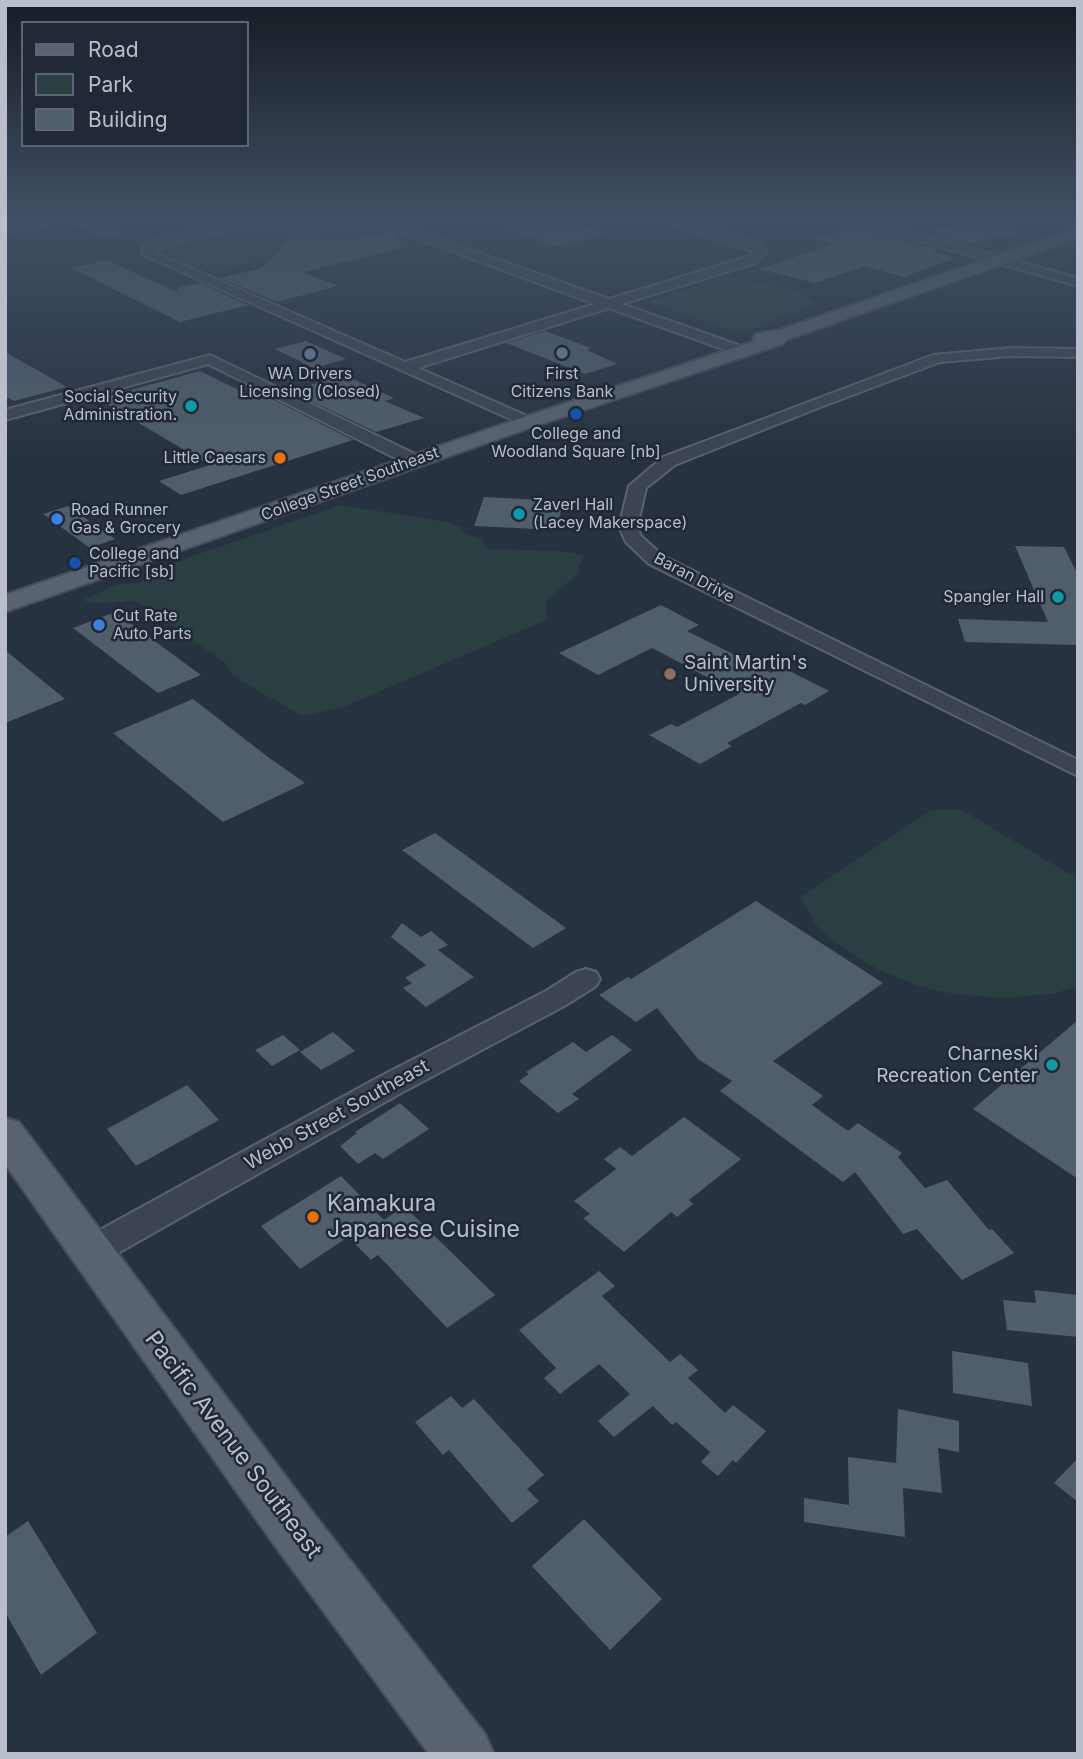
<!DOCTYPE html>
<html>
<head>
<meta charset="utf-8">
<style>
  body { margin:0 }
  #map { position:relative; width:1083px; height:1759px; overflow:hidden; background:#273240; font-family:Inter,sans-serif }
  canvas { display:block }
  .frame { position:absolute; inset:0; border:7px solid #b8bfca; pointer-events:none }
  .legend { position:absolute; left:21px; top:21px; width:228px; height:126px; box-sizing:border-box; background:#202935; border:2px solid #5d6571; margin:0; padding:9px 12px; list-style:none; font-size:21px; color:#b8bfca }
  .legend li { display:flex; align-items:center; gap:14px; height:35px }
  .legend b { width:35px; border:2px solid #5d6571 }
</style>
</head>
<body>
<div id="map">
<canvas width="1083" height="1759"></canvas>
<div class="frame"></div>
<ul class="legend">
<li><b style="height:9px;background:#596370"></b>Road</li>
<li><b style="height:19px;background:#293f41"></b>Park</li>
<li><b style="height:19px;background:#505d6b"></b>Building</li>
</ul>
</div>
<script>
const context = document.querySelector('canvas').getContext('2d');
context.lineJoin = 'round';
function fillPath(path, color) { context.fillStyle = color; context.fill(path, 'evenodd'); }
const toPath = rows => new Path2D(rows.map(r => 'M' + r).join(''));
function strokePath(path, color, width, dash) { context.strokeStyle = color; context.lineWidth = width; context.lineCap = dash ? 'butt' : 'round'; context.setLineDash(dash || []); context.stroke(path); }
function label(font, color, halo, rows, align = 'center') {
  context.font = font + ' Inter,sans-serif'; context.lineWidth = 5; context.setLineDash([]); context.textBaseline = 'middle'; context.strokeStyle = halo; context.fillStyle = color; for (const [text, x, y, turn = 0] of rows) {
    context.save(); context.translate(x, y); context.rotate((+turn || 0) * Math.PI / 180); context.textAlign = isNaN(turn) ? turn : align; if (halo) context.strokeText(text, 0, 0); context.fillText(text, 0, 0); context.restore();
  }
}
fillPath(toPath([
  [294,216,342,216,383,231,207,274,161,251,165,246],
  [726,276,797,291,814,301,817,305,747,331,733,331,655,305,650,301],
  [341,505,447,522,461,527,465,534,481,539,489,549,560,551,583,555,577,574,546,601,546,620,343,707,302,716,234,677,224,662,144,606,132,601,93,604,83,600,118,584,140,583,162,568,190,557],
  [931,810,962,810,1078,879,1078,986,1052,994,1004,998,954,994,915,985,879,970,843,948,818,928,800,897]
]), '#293f41');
fillPath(toPath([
  [82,216,119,216,121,235,105,239,67,222],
  [540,216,552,216,607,234,557,247,498,227],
  [947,216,1003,216,1018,234,965,244,940,237,933,227,954,227],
  [853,227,938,250,932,251,955,258,903,277,865,266,815,283,759,269,835,244,814,239],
  [390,231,397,234,401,248,303,272,338,286,277,302,220,278,262,268,292,238,348,241],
  [107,260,177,292,178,288,200,283,248,305,180,322,71,268],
  [545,331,591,348,587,350,617,364,585,374,506,343],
  [306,341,346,359,314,368,275,349],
  [5,352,67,387,14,401,5,396],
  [200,371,259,400,268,397,353,440,181,495,159,481,210,465,98,399],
  [344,375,394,398,385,401,424,418,376,432,290,391],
  [484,497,562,501,558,530,474,526],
  [68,506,115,539,90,548,43,514],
  [1015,546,1064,547,1078,575,1078,645,965,642,958,619,1048,622],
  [661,605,699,625,687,631,771,673,782,667,829,691,805,705,801,703,727,743,732,746,700,764,649,735,671,724,677,727,739,694,652,648,598,675,559,653],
  [115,612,201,675,158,693,73,628],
  [5,650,65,699,5,723],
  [193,699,268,757,305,783,223,822,113,733],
  [435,833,566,928,533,948,402,850],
  [756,901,883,983,773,1061,823,1096,812,1105,848,1131,858,1123,902,1153,898,1157,925,1188,947,1180,989,1230,992,1229,1014,1253,962,1280,917,1229,903,1234,855,1172,843,1182,720,1091,732,1081,698,1059,657,1008,636,1022,599,995,628,977,631,979],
  [402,923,421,937,431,931,448,945,438,950,474,977,426,1007,403,988,412,983,405,978,426,965,391,937],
  [1078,1020,1078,1179,973,1109],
  [333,1032,355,1051,321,1070,300,1052],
  [283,1035,300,1050,272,1066,255,1050],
  [612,1035,632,1050,572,1094,579,1099,558,1113,519,1081,529,1074,526,1072,573,1042,586,1052],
  [187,1085,219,1120,136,1166,107,1129],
  [400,1103,429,1129,383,1159,375,1153,358,1164,340,1146,357,1133,355,1132],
  [684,1117,741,1159,689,1200,693,1204,677,1217,671,1212,624,1252,583,1218,590,1214,574,1201,616,1169,604,1159,620,1147,632,1156],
  [341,1176,384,1220,404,1206,495,1295,447,1328,378,1255,371,1260,348,1237,300,1269,261,1226],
  [599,1271,615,1286,602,1296,619,1313,670,1362,680,1354,698,1370,688,1378,725,1413,733,1405,766,1431,736,1463,733,1460,718,1476,701,1462,710,1452,676,1422,672,1425,653,1406,614,1437,598,1421,630,1394,599,1364,560,1394,544,1378,556,1368,519,1330],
  [1034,1290,1078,1295,1078,1337,1007,1330,1003,1300,1036,1303],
  [952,1351,1028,1363,1032,1406,953,1393],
  [451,1396,462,1408,474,1399,544,1475,527,1489,539,1501,512,1523,449,1450,443,1455,415,1422],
  [898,1409,959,1421,959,1452,938,1448,942,1493,903,1488,905,1537,804,1522,804,1498,849,1505,848,1457,896,1463],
  [1078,1458,1078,1502,1054,1483],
  [584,1519,662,1599,610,1650,532,1566],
  [28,1521,97,1633,41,1675,5,1612,5,1537]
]), '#505d6b');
const minor = toPath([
  [55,216,80,216,5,234,5,226,55,216],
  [259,216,282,216,166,245,154,252,405,362,595,304,356,216,374,216,609,299,747,257,754,252,649,216,669,216,752,241,760,244,767,253,755,263,622,304,738,345,740,348,738,351,728,351,609,308,418,368,534,419,536,422,534,425,528,427,142,254,144,246,158,239,259,216],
  [831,216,852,216,1078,278,1078,286,831,216],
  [1011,348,1078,349,1078,357,1011,356,940,362,818,408,675,465,646,488,637,527,641,536,663,556,1078,760,1078,776,649,564,626,542,619,527,629,486,663,457,933,355,1011,348],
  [210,355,421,457,424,461,421,465,409,465,208,364,5,420,5,410,210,355],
  [586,969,596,972,600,979,596,986,566,1005,401,1093,102,1262,90,1266,78,1262,73,1252,78,1242,379,1077,546,991,576,972,586,969]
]);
const major = toPath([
  [1078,228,1078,238,788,339,782,344,535,426,5,612,5,595,521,418,755,341,753,338,756,334,779,330,1078,228],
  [5,1118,19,1122,311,1510,485,1734,494,1754,429,1754,275,1546,5,1164,5,1118]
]);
strokePath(minor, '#59626d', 4);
strokePath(major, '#454d59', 4);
fillPath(minor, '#3b4450');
fillPath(major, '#596370');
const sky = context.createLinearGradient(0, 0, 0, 463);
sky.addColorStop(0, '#151c23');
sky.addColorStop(0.47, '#414f64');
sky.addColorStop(1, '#414f6400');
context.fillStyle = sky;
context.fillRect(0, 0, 1083, 463);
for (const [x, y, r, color] of [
  [562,353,7,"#5c6f8a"],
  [310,354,7,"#5c6f8a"],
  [191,406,7,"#0f9aa8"],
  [576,414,7,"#1a4fb4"],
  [280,458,7,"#e8710a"],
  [519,514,7,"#0f9aa8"],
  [57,519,7,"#3f7fe0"],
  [75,563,7,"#1a4fb4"],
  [1058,597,7,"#0f9aa8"],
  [99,625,7,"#3f7fe0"],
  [670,674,7,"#8d6e63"],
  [1052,1065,7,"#0f9aa8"],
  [313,1217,7,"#e8710a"]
]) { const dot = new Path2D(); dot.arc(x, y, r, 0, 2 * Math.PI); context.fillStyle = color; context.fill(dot); strokePath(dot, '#202935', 2.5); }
label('16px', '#b8bfca', '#202935', [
  ["WA Drivers",310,374,"center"],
  ["Licensing (Closed)",310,392,"center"],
  ["First",562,374,"center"],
  ["Citizens Bank",562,392,"center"],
  ["Social Security",177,397,"right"],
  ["Administration.",177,415,"right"],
  ["College and",576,434,"center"],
  ["Woodland Square [nb]",576,452,"center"],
  ["Little Caesars",266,458,"right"],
  ["Zaverl Hall",533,505],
  ["(Lacey Makerspace)",533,523],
  ["Road Runner",71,510],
  ["Gas & Grocery",71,528],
  ["College and",89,554],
  ["Pacific [sb]",89,572],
  ["Spangler Hall",1044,597,"right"],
  ["Cut Rate",113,616],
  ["Auto Parts",113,634]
], 'left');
label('16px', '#b8bfca', '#202935', [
  ["College Street Southeast",350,484,-20],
  ["Baran Drive",694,578,28]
]);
label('19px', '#b8bfca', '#202935', [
  ["Saint Martin's",684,663],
  ["University",684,685],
  ["Charneski",1038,1054,"right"],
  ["Recreation Center",1038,1076,"right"]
], 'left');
label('19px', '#b8bfca', '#202935', [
  ["Webb Street Southeast",337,1115,-29]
]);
label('23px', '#b8bfca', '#202935', [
  ["Kamakura",327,1204],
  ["Japanese Cuisine",327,1230]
], 'left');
label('23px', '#b8bfca', '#202935', [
  ["Pacific Avenue Southeast",233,1445,53]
]);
</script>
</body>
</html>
